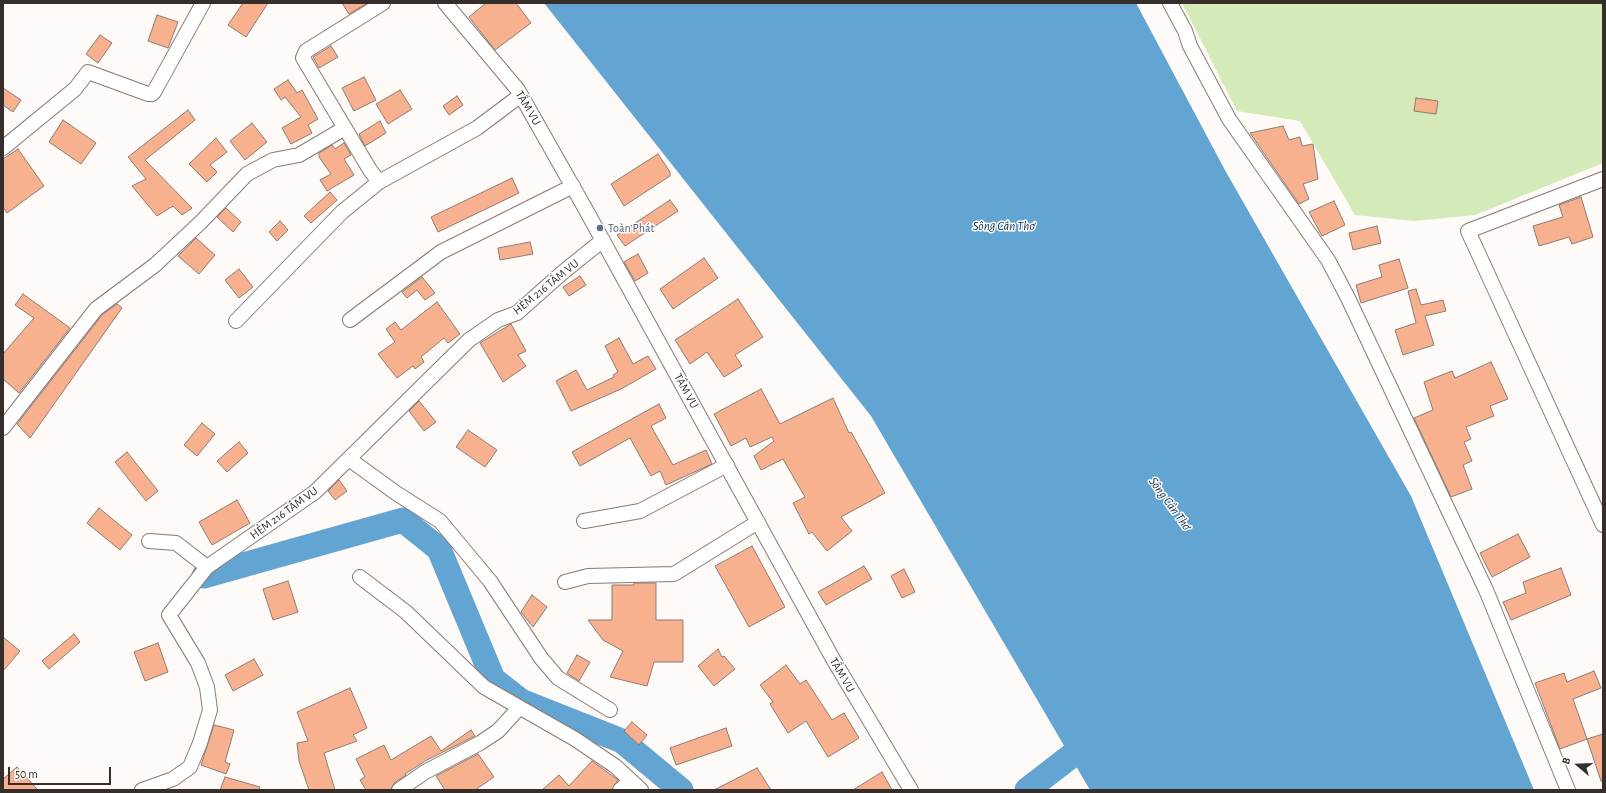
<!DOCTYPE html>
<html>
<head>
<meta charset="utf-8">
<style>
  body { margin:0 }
  #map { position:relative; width:1606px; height:793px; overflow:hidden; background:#fefaf8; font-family:"Alegreya Sans",sans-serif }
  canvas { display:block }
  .frame { position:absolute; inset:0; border:4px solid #352e2a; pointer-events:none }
  .north { position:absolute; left:1558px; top:745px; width:40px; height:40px; -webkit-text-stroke:3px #fff; paint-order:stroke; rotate:289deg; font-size:11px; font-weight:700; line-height:16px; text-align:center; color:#352e2a }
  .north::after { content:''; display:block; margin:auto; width:14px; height:18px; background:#352e2a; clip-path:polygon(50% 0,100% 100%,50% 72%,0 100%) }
  .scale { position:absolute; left:8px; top:767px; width:103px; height:18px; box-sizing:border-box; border:2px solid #352e2a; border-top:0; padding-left:5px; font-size:12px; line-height:14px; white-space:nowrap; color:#352e2a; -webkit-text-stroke:3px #fff; paint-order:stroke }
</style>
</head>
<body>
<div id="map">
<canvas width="1606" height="793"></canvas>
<div class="frame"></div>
<div class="north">B</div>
<div class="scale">50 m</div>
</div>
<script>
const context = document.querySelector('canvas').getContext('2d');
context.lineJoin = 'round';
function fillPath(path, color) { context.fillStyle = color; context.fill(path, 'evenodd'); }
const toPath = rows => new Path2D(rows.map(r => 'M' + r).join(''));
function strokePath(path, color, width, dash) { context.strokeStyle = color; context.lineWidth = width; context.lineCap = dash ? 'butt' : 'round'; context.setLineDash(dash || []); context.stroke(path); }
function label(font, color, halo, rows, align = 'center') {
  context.font = font + ' "Alegreya Sans",sans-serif'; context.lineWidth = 3; context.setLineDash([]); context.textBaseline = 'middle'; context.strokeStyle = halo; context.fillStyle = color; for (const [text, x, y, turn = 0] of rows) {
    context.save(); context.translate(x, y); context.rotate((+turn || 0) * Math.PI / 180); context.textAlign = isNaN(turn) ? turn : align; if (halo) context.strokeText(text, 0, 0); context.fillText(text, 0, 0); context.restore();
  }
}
fillPath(toPath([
  [1182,3,1603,3,1603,163,1475,215,1415,221,1355,215,1300,121,1237,111]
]), '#d4eab8');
fillPath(toPath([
  [544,3,1136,3,1226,172,1411,496,1534,790,1090,790,871,416]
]), '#62a4d2');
strokePath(toPath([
  [204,576,403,520,439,549,493,679,521,701,622,741,681,790],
  [1027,790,1071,756]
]), '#62a4d2', 25);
const building = toPath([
  [243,3,268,3,246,37,228,25,243,3],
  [342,3,365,3,366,4,349,14,342,3],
  [486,3,516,3,531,23,495,50,469,17,486,3],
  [157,15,178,22,168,48,148,41,157,15],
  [100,35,112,43,98,63,86,54,100,35],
  [331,46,338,57,319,68,313,57,331,46],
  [364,77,376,100,354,111,342,88,364,77],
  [288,80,297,93,302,90,318,119,308,125,312,133,291,144,282,128,301,117,285,97,281,100,274,89,288,80],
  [3,88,21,100,13,112,3,105,3,88],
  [400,90,412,109,388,124,376,104,400,90],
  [457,96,463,105,449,115,443,106,457,96],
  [1416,98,1438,101,1436,114,1414,111,1416,98],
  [188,110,195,120,145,160,192,208,182,215,173,206,157,216,132,186,146,179,128,157,188,110],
  [63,120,96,143,81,164,49,142,63,120],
  [380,121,386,133,365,146,359,134,380,121],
  [252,123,267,142,245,160,230,141,252,123],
  [1283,126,1289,140,1300,137,1302,146,1313,144,1318,179,1303,184,1309,199,1299,204,1250,133,1283,126],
  [216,138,227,152,210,165,217,172,207,182,189,164,216,138],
  [344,143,351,155,344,159,354,175,327,191,320,180,331,174,319,157,319,153,332,145,335,149,344,143],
  [18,149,44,186,7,213,3,207,3,159,18,149],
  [658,154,670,172,670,176,624,206,611,184,658,154],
  [512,178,519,193,438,232,431,217,512,178],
  [330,192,337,200,311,223,304,216,330,192],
  [1581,197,1593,237,1572,244,1569,237,1539,246,1533,226,1563,217,1559,205,1581,197],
  [670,200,678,211,625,246,617,235,670,200],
  [1334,201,1345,225,1322,236,1309,212,1334,201],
  [226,208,241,222,233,232,217,217,226,208],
  [280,221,288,230,277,241,269,232,280,221],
  [1377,226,1381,243,1353,250,1349,233,1377,226],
  [196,238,215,255,199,274,178,256,196,238],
  [530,242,533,254,500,260,498,248,530,242],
  [638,254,648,273,635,281,624,262,638,254],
  [704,258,718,278,673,309,660,289,704,258],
  [1399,259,1408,288,1361,303,1356,285,1382,277,1379,265,1399,259],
  [239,269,253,287,239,298,225,280,239,269],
  [580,276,586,285,569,296,563,287,580,276],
  [422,277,435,293,425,300,417,290,407,298,402,292,422,277],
  [1416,289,1421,305,1443,300,1446,311,1425,316,1434,345,1403,355,1395,330,1416,323,1408,291,1416,289],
  [23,294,70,328,19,393,3,379,3,354,34,318,15,305,23,294],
  [738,299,763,337,735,355,742,366,724,377,707,352,690,364,675,340,738,299],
  [437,302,460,334,448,343,444,338,421,357,424,362,415,369,413,366,397,378,378,354,395,342,386,329,395,322,401,330,437,302],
  [117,304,122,308,30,438,17,424,102,315,117,304],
  [511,324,526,351,518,355,526,366,503,382,480,343,511,324],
  [619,338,633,364,648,356,656,369,621,389,571,411,556,381,576,370,587,390,614,377,613,375,618,372,605,346,619,338],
  [1491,362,1508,399,1490,406,1494,416,1466,427,1471,439,1464,442,1472,461,1463,465,1472,489,1451,497,1414,418,1433,410,1424,382,1452,371,1455,378,1491,362],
  [761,389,780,424,833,398,849,433,851,432,885,493,841,517,852,531,827,551,812,532,809,534,793,503,805,497,783,459,761,470,754,456,774,441,772,437,750,447,746,438,731,446,714,414,761,389],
  [419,401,436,422,424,431,409,411,419,401],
  [659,404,666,418,651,426,673,465,706,450,712,464,666,485,660,471,651,476,630,438,580,466,572,452,659,404],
  [202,423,215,434,197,456,184,445,202,423],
  [468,430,497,450,485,467,456,447,468,430],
  [239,442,248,453,227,472,217,461,239,442],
  [127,452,158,491,146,501,115,462,127,452],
  [339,480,347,491,335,500,328,491,339,480],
  [237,500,250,523,212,545,199,522,237,500],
  [99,508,132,535,120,550,87,523,99,508],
  [1518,534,1530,557,1492,577,1480,553,1518,534],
  [752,546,785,607,749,627,715,566,752,546],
  [864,566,872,579,826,605,818,592,864,566],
  [1561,568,1571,595,1511,620,1503,602,1526,593,1523,582,1561,568],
  [904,569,915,592,902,598,891,576,904,569],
  [288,581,298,612,273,620,263,589,288,581],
  [634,583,656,583,656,620,683,620,683,662,654,662,647,686,610,677,623,651,603,640,588,620,612,620,612,585,634,585,634,583],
  [532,595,547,607,533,627,521,612,532,595],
  [74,634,80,642,49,669,42,661,74,634],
  [3,637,20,651,3,671,3,637],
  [158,643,168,672,145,681,134,652,158,643],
  [718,649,722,657,724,656,735,669,714,686,698,666,718,649],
  [577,655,590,662,579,681,567,673,577,655],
  [254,659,263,675,233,691,225,675,254,659],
  [786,665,800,684,806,680,832,720,844,713,859,738,828,757,806,721,788,733,770,704,773,702,760,685,786,665],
  [1594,671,1601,688,1573,699,1587,739,1560,749,1535,683,1564,673,1567,682,1594,671],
  [350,688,367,728,353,735,357,741,324,753,335,790,309,790,299,761,297,743,308,741,297,712,350,688],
  [632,722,647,735,639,745,624,731,632,722],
  [214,725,234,730,225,762,230,764,226,774,201,765,214,725],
  [726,728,732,746,676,765,670,748,726,728],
  [471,730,475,736,427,760,405,774,406,775,394,783,391,790,366,790,360,780,365,777,356,759,384,745,391,760,431,736,441,751,471,730],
  [1603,734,1603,781,1601,781,1587,739,1603,734],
  [478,754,494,777,475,790,445,790,436,776,478,754],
  [592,761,618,780,612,790,542,790,559,775,569,786,592,761],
  [17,767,38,790,3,790,3,779,17,767],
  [757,768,771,790,714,790,757,768],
  [882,772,892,790,853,790,882,772],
  [225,777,260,787,259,790,220,790,225,777]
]);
fillPath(building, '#f8b18f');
strokePath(building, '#8d7c74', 1);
const minor = toPath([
  [383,3,306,51,303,58,370,170,379,182,477,128,521,95],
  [445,3,518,90,586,210,833,659,911,790],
  [1170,3,1185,31,1190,46,1229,119,1328,260,1348,298,1486,590,1568,790],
  [3,148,75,89,88,72,148,94,152,94,154,92,203,3],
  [1603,179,1468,231,1603,525],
  [350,320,441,252,573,186],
  [236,321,342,212,379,182],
  [3,428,96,309,155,265,201,222,247,174,273,160,299,155,345,128],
  [349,459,396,493,440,521,490,581,541,658,558,678,610,710],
  [584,521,640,511,727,465],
  [149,541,176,543,207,567],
  [360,577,406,612,484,687,575,739,615,766,641,790],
  [565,582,588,576,674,574,758,522],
  [142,790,173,779,190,767,200,743,210,710,207,687,198,663,169,615,207,567,315,492,469,340,498,320,517,313,562,273,603,240],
  [399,790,425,772,480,743,498,731,519,708],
  [620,790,630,781]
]);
strokePath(minor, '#8b7971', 16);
strokePath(minor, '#fff', 14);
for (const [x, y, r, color] of [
  [600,228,4,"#5c6f8a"]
]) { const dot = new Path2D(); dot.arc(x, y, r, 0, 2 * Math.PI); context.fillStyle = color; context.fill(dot); strokePath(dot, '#fff', 1.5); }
label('12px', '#352e2a', '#fff', [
  ["TẦM VU",528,108,59],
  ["HẺM 216 TẦM VU",546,287,-39],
  ["TẦM VU",686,391,61],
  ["HẺM 216 TẦM VU",284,513,-36],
  ["TẦM VU",842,675,59]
]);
label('12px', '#4e5e75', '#fff', [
  ["Toàn Phát",608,228]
], 'left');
label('italic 13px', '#112f42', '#fff', [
  ["Sông Cần Thơ",1004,226],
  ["Sông Cần Thơ",1170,504,54]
]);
</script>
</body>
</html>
